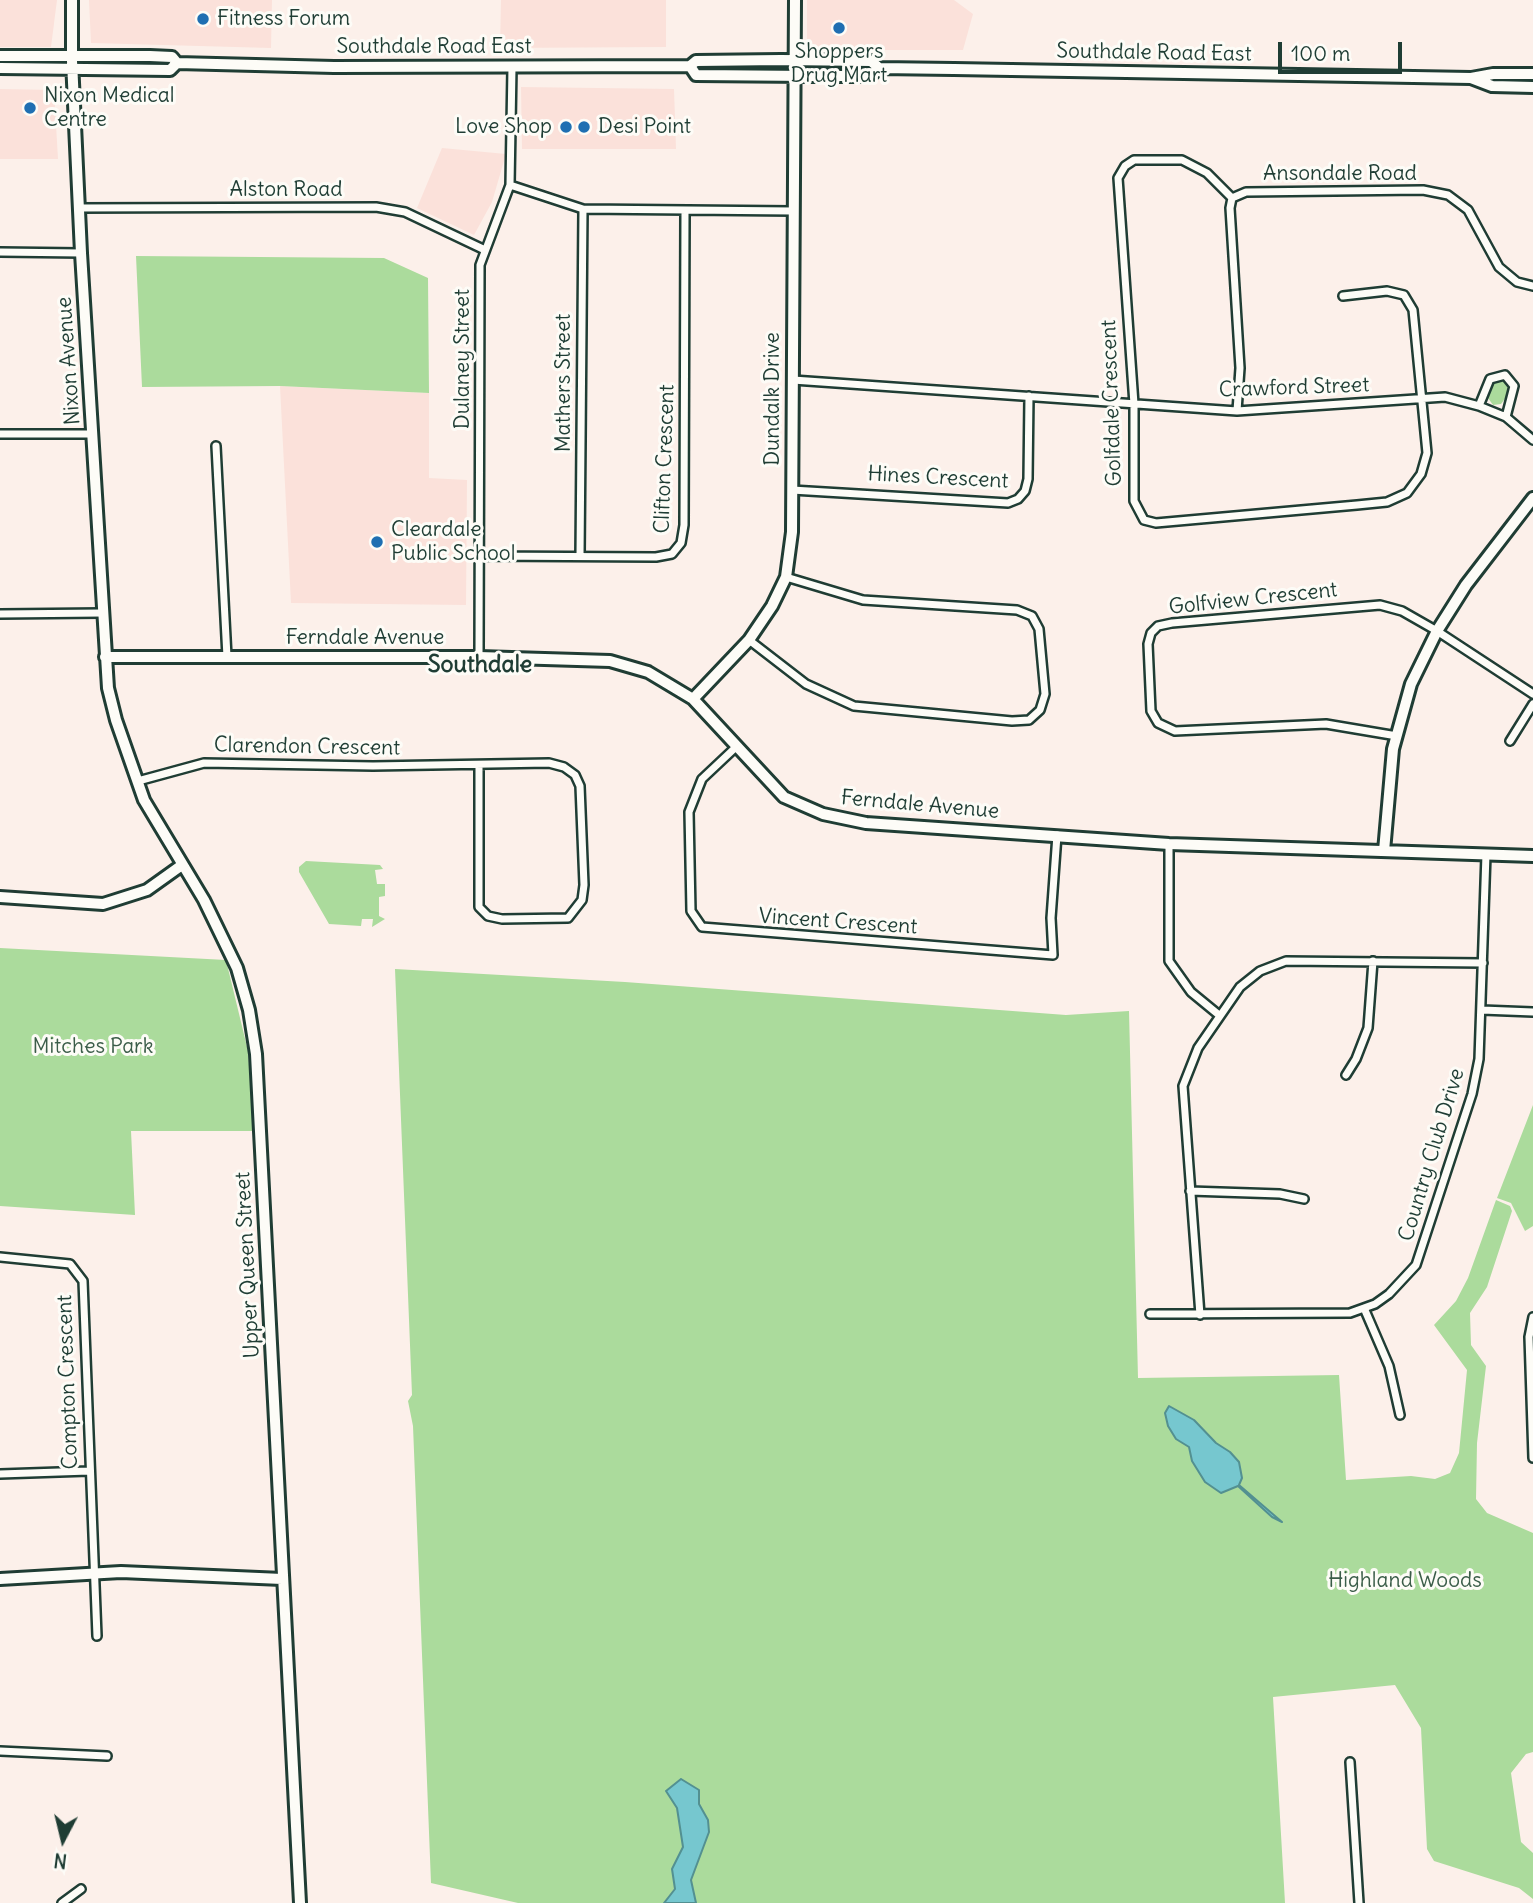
<!DOCTYPE html>
<html>
<head>
<meta charset="utf-8">
<style>
  body { margin:0 }
  #map { position:relative; width:1533px; height:1903px; overflow:hidden; background:#fcf0ea; font-family:Delius,sans-serif }
  canvas { display:block }
  .north { position:absolute; left:28px; top:1805px; width:70px; height:70px; -webkit-text-stroke:5px #fdfcf7; paint-order:stroke; rotate:187deg; font-size:19px; font-weight:700; line-height:28px; text-align:center; color:#1f3d34 }
  .north::after { content:''; display:block; margin:auto; width:24px; height:32px; background:#1f3d34; clip-path:polygon(50% 0,100% 100%,50% 72%,0 100%) }
  .scale { position:absolute; left:1278px; top:42px; width:124px; height:32px; box-sizing:border-box; border:4px solid #1f3d34; border-top:0; padding-left:9px; font-size:21px; line-height:24px; white-space:nowrap; color:#1f3d34; -webkit-text-stroke:5px #fdfcf7; paint-order:stroke }
</style>
</head>
<body>
<div id="map">
<canvas width="1533" height="1903"></canvas>
<div class="north">N</div>
<div class="scale">100 m</div>
</div>
<script>
const context = document.querySelector('canvas').getContext('2d');
context.lineJoin = 'round';
function fillPath(path, color) { context.fillStyle = color; context.fill(path, 'evenodd'); }
const toPath = rows => new Path2D(rows.map(r => 'M' + r).join(''));
function strokePath(path, color, width, dash) { context.strokeStyle = color; context.lineWidth = width; context.lineCap = dash ? 'butt' : 'round'; context.setLineDash(dash || []); context.stroke(path); }
function label(font, color, halo, rows, align = 'center') {
  context.font = font + ' Delius,sans-serif'; context.lineWidth = 6; context.setLineDash([]); context.textBaseline = 'middle'; context.strokeStyle = halo; context.fillStyle = color; for (const [text, x, y, turn = 0] of rows) {
    context.save(); context.translate(x, y); context.rotate((+turn || 0) * Math.PI / 180); context.textAlign = isNaN(turn) ? turn : align; if (halo) context.strokeText(text, 0, 0); context.fillText(text, 0, 0); context.restore();
  }
}
fillPath(toPath([
  [0,0,57,0,51,47,0,47],
  [89,0,272,0,271,48,91,43],
  [501,0,666,0,666,47,500,48],
  [807,0,954,0,973,14,963,50,815,50,807,42],
  [521,87,674,89,676,149,522,149],
  [0,89,54,90,58,159,0,159],
  [442,148,506,154,492,202,474,235,417,208],
  [280,386,429,393,429,478,467,480,466,605,291,603]
]), '#fbe1da');
fillPath(toPath([
  [136,256,384,258,428,278,429,393,280,386,142,387],
  [1504,380,1510,392,1501,404,1493,405,1488,398,1491,384],
  [306,861,380,865,383,869,375,870,377,884,385,884,385,896,379,897,379,916,385,919,372,927,373,919,362,919,361,926,329,924,299,872,299,867],
  [0,948,226,960,248,1051,254,1131,131,1131,135,1215,0,1206],
  [395,969,625,982,1066,1015,1129,1011,1138,1378,1339,1375,1346,1480,1411,1476,1435,1479,1450,1473,1459,1453,1467,1370,1434,1325,1456,1301,1468,1278,1496,1200,1510,1206,1512,1211,1487,1287,1470,1313,1471,1345,1486,1366,1477,1443,1476,1499,1487,1513,1533,1533,1533,1752,1526,1754,1511,1773,1521,1842,1533,1853,1533,1899,1519,1888,1434,1861,1427,1849,1421,1728,1395,1685,1273,1697,1285,1903,518,1903,431,1883,413,1426,408,1401,412,1395],
  [1533,1105,1533,1226,1525,1231,1511,1203,1497,1198]
]), '#abdb9c');
const water = toPath([
  [1169,1406,1194,1420,1216,1443,1230,1452,1239,1462,1242,1478,1239,1485,1282,1522,1272,1517,1238,1486,1221,1493,1205,1482,1192,1461,1189,1447,1176,1439,1168,1426,1165,1413,1169,1406],
  [681,1779,699,1790,699,1804,708,1820,709,1832,691,1880,696,1903,664,1903,675,1889,672,1869,683,1847,677,1808,666,1791,681,1779]
]);
fillPath(water, '#76c7cf');
strokePath(water, '#539091', 2);
const street = toPath([
  [510,185,583,209,793,211],
  [1232,198,1207,173,1182,160,1134,160,1125,166,1118,178,1134,404,1134,501,1144,520,1156,523,1357,505,1387,502,1407,493,1421,474,1427,453,1413,310,1404,295,1387,291,1343,296],
  [79,208,376,207,405,212,485,250],
  [0,252,81,253],
  [793,380,1237,411,1445,397,1479,406,1506,417,1533,440],
  [1479,406,1490,379,1505,375,1514,386,1506,417],
  [1237,411,1240,368,1230,208,1232,198,1246,192,1423,190,1448,195,1468,210,1499,267,1517,282,1533,286],
  [0,434,92,434],
  [216,446,227,657],
  [792,490,1008,503,1018,499,1025,491,1028,479,1029,396],
  [480,556,656,557,672,554,681,543,684,525,685,212],
  [580,556,583,209],
  [0,614,102,613],
  [749,640,806,684,854,706,1012,721,1029,720,1040,710,1045,694,1039,629,1032,616,1017,610,863,600,786,577],
  [479,657,480,265,510,185,512,67],
  [1397,736,1326,724,1175,731,1158,723,1151,711,1148,644,1151,633,1158,626,1172,623,1380,605,1402,611,1437,631,1533,694],
  [1510,741,1533,704],
  [736,747,702,779,689,812,691,911,702,927,1053,955,1051,918,1057,835],
  [138,781,204,763,373,766,549,763,564,767,575,775,580,786,584,885,582,900,568,918,502,919,488,916,479,907,479,765],
  [1169,844,1169,961,1191,992,1219,1015],
  [1482,1010,1533,1012],
  [1346,1075,1356,1059,1368,1028,1373,961],
  [1190,1191,1280,1194,1304,1199],
  [0,1257,70,1264,83,1281,97,1636],
  [1364,1308,1389,1366,1400,1415],
  [1150,1314,1350,1313,1375,1304,1389,1294,1416,1265,1472,1094,1479,1059,1486,854],
  [1200,1315,1183,1086,1198,1048,1240,987,1260,971,1286,961,1483,963],
  [1533,1317,1529,1337,1533,1458],
  [0,1474,89,1471],
  [0,1751,107,1756],
  [1350,1762,1359,1903],
  [62,1903,81,1889]
]);
const secondary = toPath([
  [72,0,72,61,81,253,108,688,116,720,144,800,204,900,237,968,249,1010,256,1054,300,1903],
  [0,56,150,56,172,57,177,63,334,67,690,66,696,61,781,60,871,61,879,68,954,69,1471,78,1493,74,1533,74],
  [690,66,696,75,809,76,870,76,879,68],
  [0,68,170,70,177,63],
  [1471,78,1492,86,1533,87],
  [105,657,479,657,610,661,648,672,693,699,784,797,823,814,866,823,1169,844,1533,856],
  [693,699,749,640,772,606,786,577,792,532,795,0],
  [1384,851,1393,749,1411,684,1437,631,1466,585,1533,498],
  [0,897,103,904,147,890,182,865],
  [0,1579,121,1572,282,1579]
]);
strokePath(street, '#1f3d34', 12);
strokePath(secondary, '#1f3d34', 16);
strokePath(street, '#fdfcf7', 7);
strokePath(secondary, '#fdfcf7', 10);
for (const [x, y, r, color] of [
  [203,19,7,"#1f6fb2"],
  [839,28,7,"#1f6fb2"],
  [30,108,7,"#1f6fb2"],
  [566,127,7,"#1f6fb2"],
  [584,127,7,"#1f6fb2"],
  [377,542,7,"#1f6fb2"]
]) { const dot = new Path2D(); dot.arc(x, y, r, 0, 2 * Math.PI); context.fillStyle = color; context.fill(dot); strokePath(dot, '#fdfcf7', 2.5); }
label('21px', '#1f3d34', '#fdfcf7', [
  ["Fitness Forum",217,19],
  ["Shoppers",839,52,"center"],
  ["Drug Mart",839,76,"center"],
  ["Nixon Medical",44,96],
  ["Centre",44,120],
  ["Love Shop",552,127,"right"],
  ["Desi Point",598,127],
  ["Cleardale",391,530],
  ["Public School",391,554]
], 'left');
label('21px', '#1f3d34', '#fdfcf7', [
  ["Southdale Road East",434,47],
  ["Southdale Road East",1154,53,1],
  ["Ansondale Road",1340,174],
  ["Alston Road",286,190],
  ["Dulaney Street",463,359,-90],
  ["Nixon Avenue",69,361,-94],
  ["Mathers Street",564,383,-90],
  ["Crawford Street",1294,388,-2],
  ["Dundalk Drive",773,399,-90],
  ["Golfdale Crescent",1112,403,-92],
  ["Clifton Crescent",665,459,-88],
  ["Hines Crescent",938,478,3],
  ["Golfview Crescent",1253,599,-6],
  ["Ferndale Avenue",365,638],
  ["Clarendon Crescent",307,747,1],
  ["Ferndale Avenue",920,805,5],
  ["Vincent Crescent",838,922,4],
  ["Country Club Drive",1432,1155,-73],
  ["Upper Queen Street",248,1265,-93],
  ["Compton Crescent",68,1382,-92]
]);
label('21px', '#3b5d49', '#fdfcf7', [
  ["Mitches Park",93,1047],
  ["Highland Woods",1405,1581]
]);
label('bold 23px', '#1f3d34', '#fdfcf7', [
  ["Southdale",480,665]
]);
</script>
</body>
</html>
